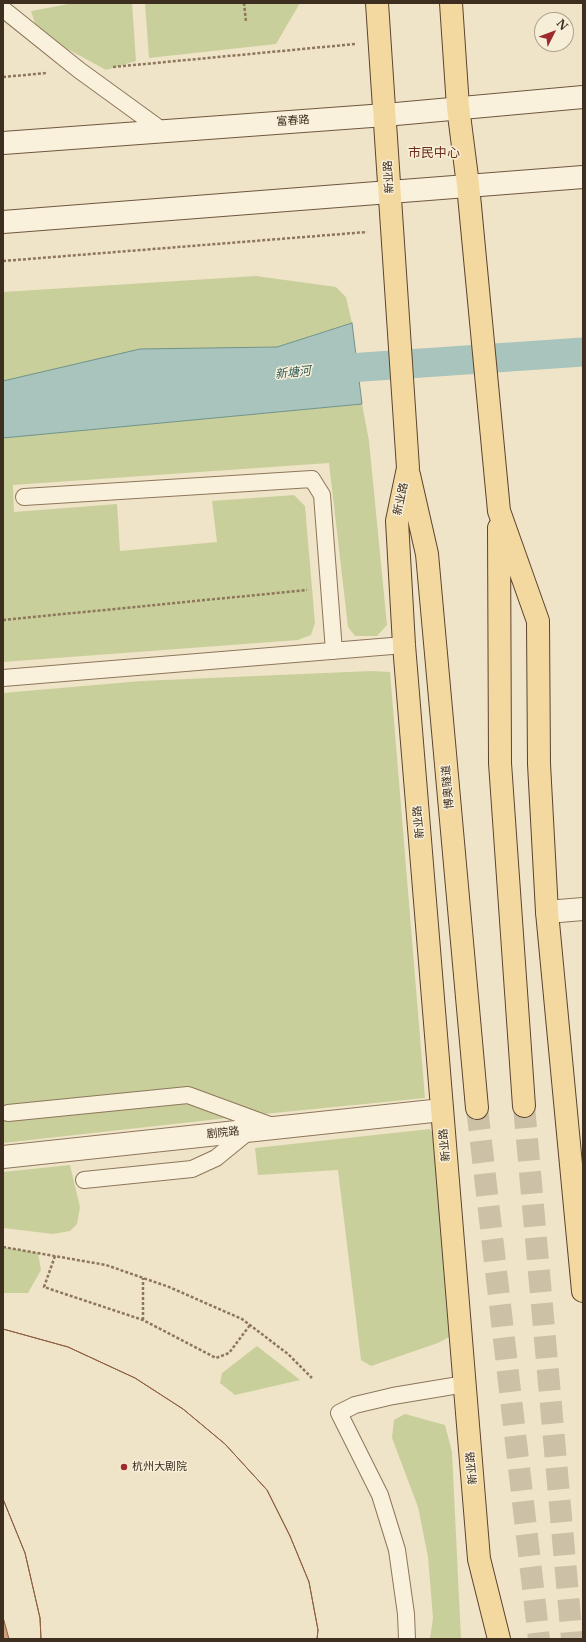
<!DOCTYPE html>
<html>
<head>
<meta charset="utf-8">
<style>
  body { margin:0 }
  #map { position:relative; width:586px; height:1642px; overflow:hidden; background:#f0e4c8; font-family:"Libre Baskerville",serif }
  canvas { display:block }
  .frame { position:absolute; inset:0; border:4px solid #3d2e20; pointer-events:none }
  .north { position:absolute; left:534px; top:12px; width:40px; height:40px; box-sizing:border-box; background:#f7eed8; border:1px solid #ada18e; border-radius:50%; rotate:48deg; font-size:11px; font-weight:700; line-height:16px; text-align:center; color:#3d2e20 }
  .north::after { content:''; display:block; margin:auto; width:14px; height:18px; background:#9e2a2b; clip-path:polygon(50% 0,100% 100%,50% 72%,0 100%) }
</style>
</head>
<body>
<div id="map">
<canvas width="586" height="1642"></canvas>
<div class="frame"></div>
<div class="north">N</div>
</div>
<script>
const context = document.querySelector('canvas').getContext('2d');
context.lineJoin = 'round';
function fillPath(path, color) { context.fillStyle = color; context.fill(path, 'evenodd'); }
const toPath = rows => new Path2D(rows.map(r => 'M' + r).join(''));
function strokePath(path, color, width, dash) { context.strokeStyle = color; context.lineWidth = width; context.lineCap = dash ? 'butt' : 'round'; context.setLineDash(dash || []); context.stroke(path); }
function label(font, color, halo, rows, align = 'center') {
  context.font = font + ' "Libre Baskerville","Noto Sans SC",serif'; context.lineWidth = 3; context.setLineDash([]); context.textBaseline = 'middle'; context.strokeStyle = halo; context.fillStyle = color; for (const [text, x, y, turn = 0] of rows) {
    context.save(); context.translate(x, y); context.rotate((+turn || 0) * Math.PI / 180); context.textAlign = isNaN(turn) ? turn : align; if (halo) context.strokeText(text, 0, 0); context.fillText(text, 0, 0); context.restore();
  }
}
fillPath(toPath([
  [74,3,132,3,136,61,106,70,38,33,31,11],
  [145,3,300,3,276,44,149,58],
  [256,276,336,287,346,297,352,323,277,347,237,348,3,381,3,292],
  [362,404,369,441,387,625,377,636,355,636,348,627,329,463,13,485,14,512,117,504,120,551,217,542,212,501,294,495,305,506,315,623,311,635,298,640,3,662,3,438],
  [371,671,390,672,425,1098,264,1114,3,1143,3,693,141,681],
  [430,1129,438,1142,455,1334,438,1343,371,1366,361,1360,338,1170,258,1175,255,1148],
  [70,1165,80,1207,77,1224,70,1231,53,1234,3,1228,3,1172],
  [3,1247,38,1253,41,1270,28,1293,3,1293],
  [257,1346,280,1364,300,1380,235,1395,220,1383,222,1373],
  [405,1414,445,1425,452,1452,461,1639,430,1639,433,1618,428,1557,418,1507,392,1438,394,1420]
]), '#c9cf9b');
const water = toPath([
  [352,323,362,404,3,438,3,381,140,349,277,347,352,323]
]);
fillPath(water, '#a9c4bc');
strokePath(water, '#6f938a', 1);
strokePath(toPath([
  [319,370,583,352]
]), '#a9c4bc', 29);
const building = toPath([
  [3,1329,68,1347,135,1378,183,1409,225,1444,267,1490,290,1536,309,1582,318,1630,317,1639,41,1639,40,1618,25,1553,3,1499,3,1329],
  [3,1329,68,1347,135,1378,183,1409,225,1444,267,1490,290,1536,309,1582,318,1630,317,1639,3,1639,3,1329],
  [3,1499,25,1553,40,1618,41,1639,9,1639,3,1617,3,1499]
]);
fillPath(building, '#cf9f7d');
strokePath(building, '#8d5f41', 1);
strokePath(toPath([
  [524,1106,572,1639],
  [477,1108,539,1639]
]), '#ccc0a6', 22, [22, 11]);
const service = toPath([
  [3,9,79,70,163,131],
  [24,497,312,479,322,495,334,651],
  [3,678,404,645],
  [8,1113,188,1095,275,1127],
  [84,1180,192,1169,216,1158,249,1131],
  [407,1639,406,1614,397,1550,380,1495,339,1413,355,1405,393,1396,465,1384]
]);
const minor = toPath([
  [547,912,583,909],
  [3,1157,442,1110]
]);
const secondary = toPath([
  [3,143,385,115,583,97],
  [3,222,583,177]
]);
const primary = toPath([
  [377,3,408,468,397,521,404,645,479,1559,499,1639],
  [451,3,458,107,468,185,499,511,538,621,539,764,547,912,583,1291],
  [409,475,427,554,477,1108],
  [499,528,500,763,524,1106]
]);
strokePath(service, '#8d765c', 18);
strokePath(minor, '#8d765c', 24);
strokePath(secondary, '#6f573f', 24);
strokePath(primary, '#5b4430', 24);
strokePath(toPath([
  [244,3,246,22],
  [113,67,355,44],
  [3,77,47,73],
  [3,261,367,232],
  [3,620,307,590],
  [3,1247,106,1265,169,1287,242,1319,288,1354,312,1378],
  [55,1256,44,1287,143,1320,216,1358,229,1353,250,1325],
  [143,1320,143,1278]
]), '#8d765c', 2.5, [3, 2]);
strokePath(service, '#faf1dc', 16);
strokePath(minor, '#faf1dc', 22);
strokePath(secondary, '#faf1dc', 22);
strokePath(primary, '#f3d9a0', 22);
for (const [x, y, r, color] of [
  [124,1467,4,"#9e2a2b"]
]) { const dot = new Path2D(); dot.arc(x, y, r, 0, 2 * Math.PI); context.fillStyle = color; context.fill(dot); strokePath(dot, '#f7eed8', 1.5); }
label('11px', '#3d2e20', '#f7eed8', [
  ["富春路",293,121,-4],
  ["新业路",389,177,-93],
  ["新业路",401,499,-78],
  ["博奥隧道",448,787,-95],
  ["新业路",419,822,-95],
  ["剧院路",223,1133,-6],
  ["新业路",445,1145,-95],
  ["新业路",472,1468,-95]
]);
label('11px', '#3d2e20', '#f7eed8', [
  ["杭州大剧院",132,1467]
], 'left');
label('italic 12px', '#2f5d5a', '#f7eed8', [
  ["新塘河",293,373,-6]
]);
label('13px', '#6b2e1e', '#f7eed8', [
  ["市民中心",434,153]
]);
</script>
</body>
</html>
